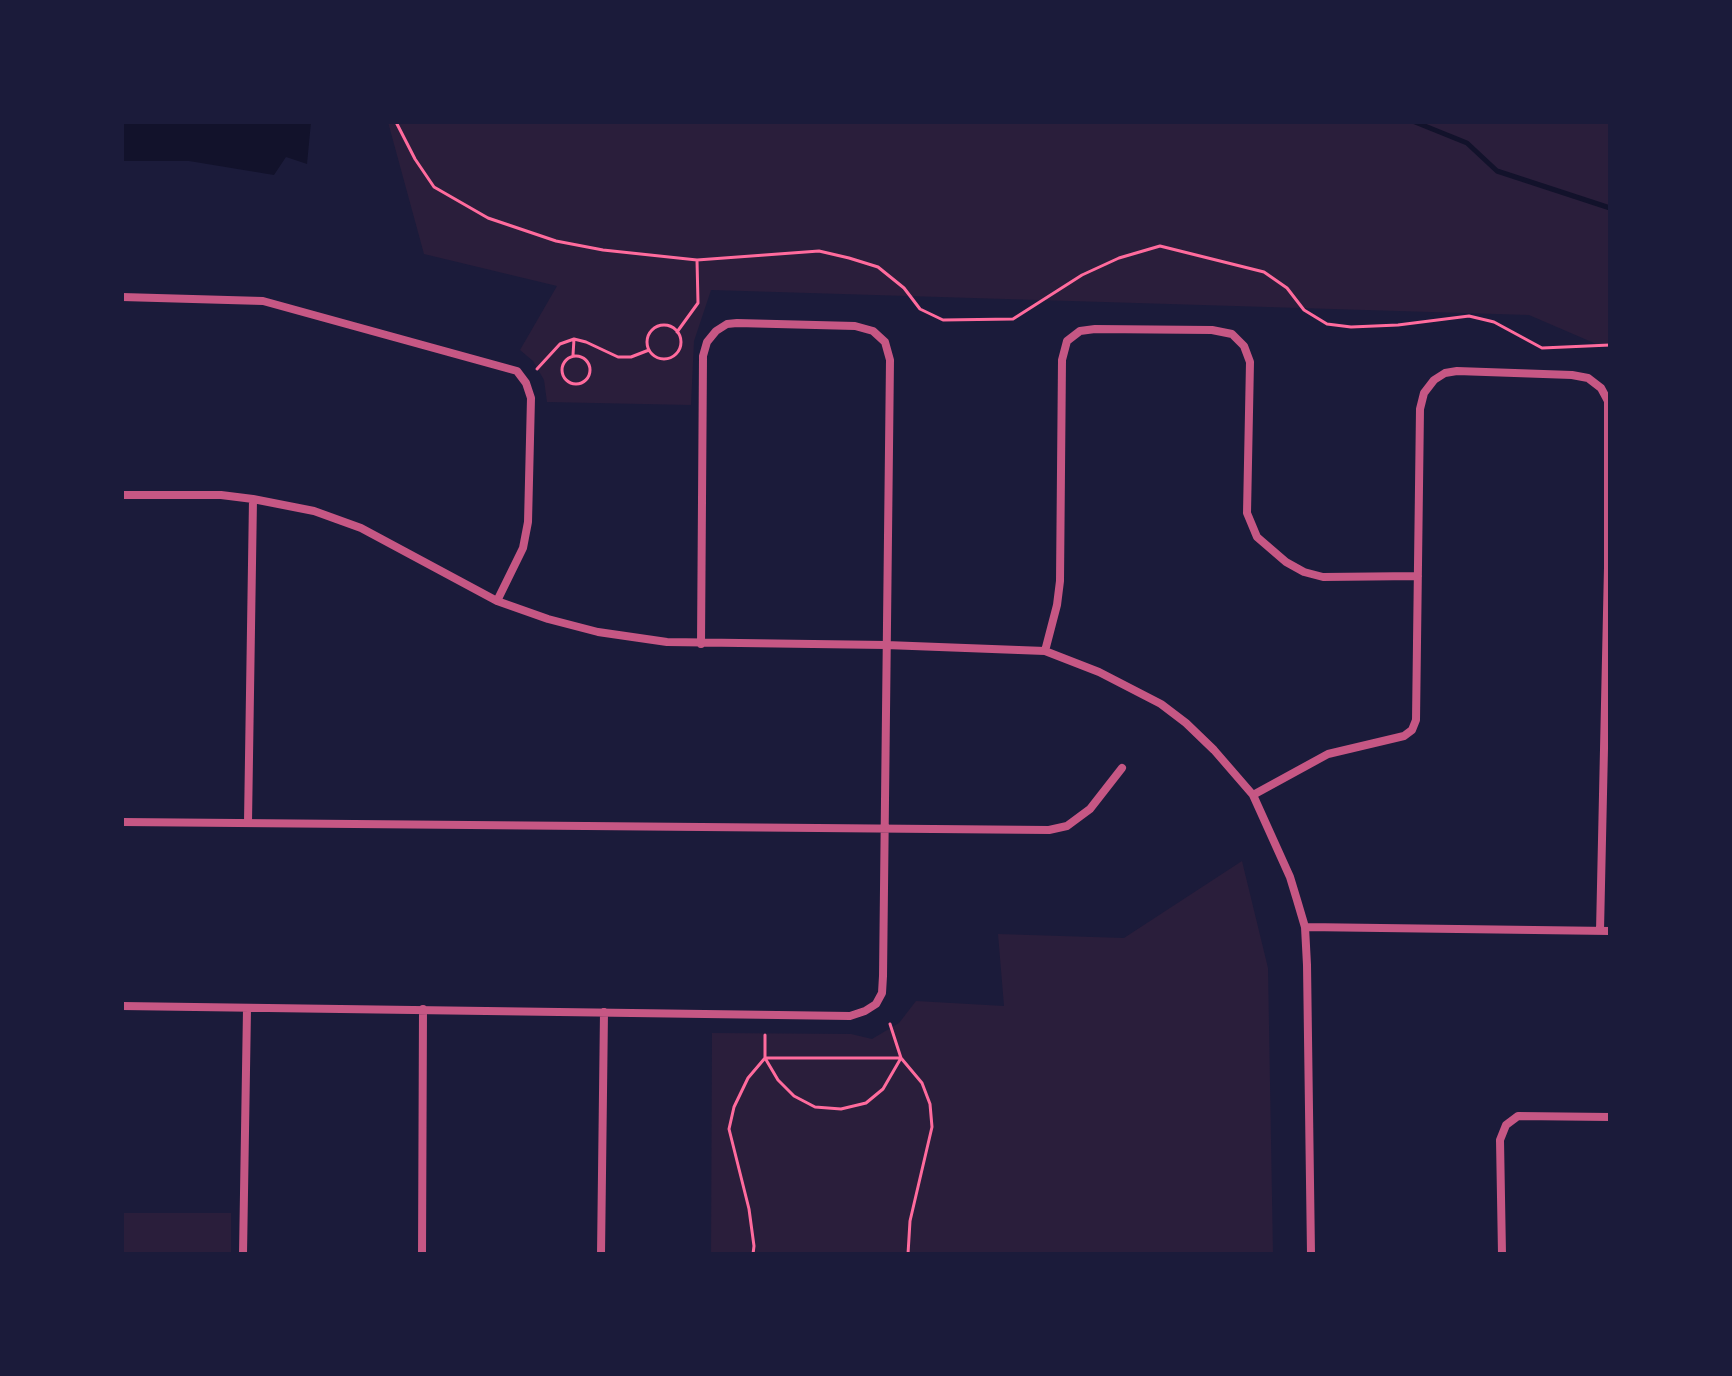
<!DOCTYPE html>
<html>
<head>
<meta charset="utf-8">
<style>
  body { margin:0 }
  #map { position:relative; width:1732px; height:1376px; overflow:hidden; background:#1b1b3a; font-family:"Sofia Sans Condensed",sans-serif }
  canvas { display:block }
  .frame { position:absolute; inset:0; border:124px solid #1b1b3a; pointer-events:none }
</style>
</head>
<body>
<div id="map">
<canvas width="1732" height="1376"></canvas>
<div class="frame"></div>
</div>
<script>
const context = document.querySelector('canvas').getContext('2d');
context.lineJoin = 'round';
function fillPath(path, color) { context.fillStyle = color; context.fill(path, 'evenodd'); }
const toPath = rows => new Path2D(rows.map(r => 'M' + r).join(''));
function strokePath(path, color, width, dash) { context.strokeStyle = color; context.lineWidth = width; context.lineCap = dash ? 'butt' : 'round'; context.setLineDash(dash || []); context.stroke(path); }
fillPath(toPath([
  [388,122,1610,122,1610,346,1601,346,1529,315,711,290,694,341,691,405,547,402,544,380,533,361,520,350,557,286,424,254],
  [1242,861,1268,968,1273,1254,711,1254,712,1033,851,1034,872,1039,899,1023,916,1001,1004,1006,998,934,1124,938],
  [122,1213,231,1213,231,1254,122,1254]
]), '#2a1e3b');
fillPath(toPath([
  [122,122,311,122,307,164,286,157,274,175,189,161,122,161]
]), '#12122b');
strokePath(toPath([
  [1415,122,1467,143,1497,171,1610,208]
]), '#12122b', 5);
strokePath(toPath([
  [396,122,415,159,434,187,488,218,556,241,603,250,697,260,819,251,849,258,878,267,904,288,920,309,943,320,1013,319,1082,275,1119,258,1160,246,1264,272,1287,288,1304,310,1327,324,1351,327,1398,325,1469,316,1494,322,1542,348,1610,345],
  '647 342a17 17 0 1 1 34 0a17 17 0 1 1-34 0Z',
  [677,332,698,303,697,260],
  [573,355,574,339],
  '562 370a14 14 0 1 1 28 0a14 14 0 1 1-28 0Z',
  [537,369,560,344,574,339,586,342,618,357,631,357,649,350],
  [890,1024,901,1058,922,1083,930,1104,932,1127,910,1221,908,1254],
  [765,1035,765,1058,778,1080,794,1096,815,1107,841,1109,866,1103,883,1089,901,1058],
  [753,1254,754,1246,749,1209,729,1129,734,1107,748,1078,765,1058,901,1058]
]), '#ff6b9d', 3);
strokePath(toPath([
  [122,297,263,301,517,371,526,383,531,398,528,522,523,548,497,601],
  [122,495,221,495,253,499,314,511,361,528,497,601,548,619,598,632,667,642,886,645,1045,651,1099,672,1161,704,1186,723,1214,750,1253,795,1290,877,1297,900,1305,927,1307,965,1311,1254],
  [1045,651,1057,605,1060,581,1062,360,1067,341,1080,331,1095,329,1212,330,1232,334,1244,346,1250,362,1247,513,1257,537,1286,562,1304,572,1323,577,1418,576],
  [1253,795,1328,754,1404,736,1412,730,1416,720,1420,409,1424,393,1434,380,1445,373,1457,371,1572,375,1588,378,1601,388,1608,401,1608,567,1600,931],
  [122,822,1049,830,1067,826,1090,809,1122,768],
  [248,822,253,499],
  [1305,927,1610,931],
  [122,1006,850,1016,865,1011,876,1004,882,993,883,976,890,360,885,342,873,331,855,326,737,323,727,324,716,331,707,342,703,356,701,644],
  [243,1254,247,1009],
  [422,1254,423,1009],
  [601,1254,604,1012],
  [1502,1254,1500,1140,1506,1125,1518,1116,1610,1117]
]), '#c65784', 8);
</script>
</body>
</html>
